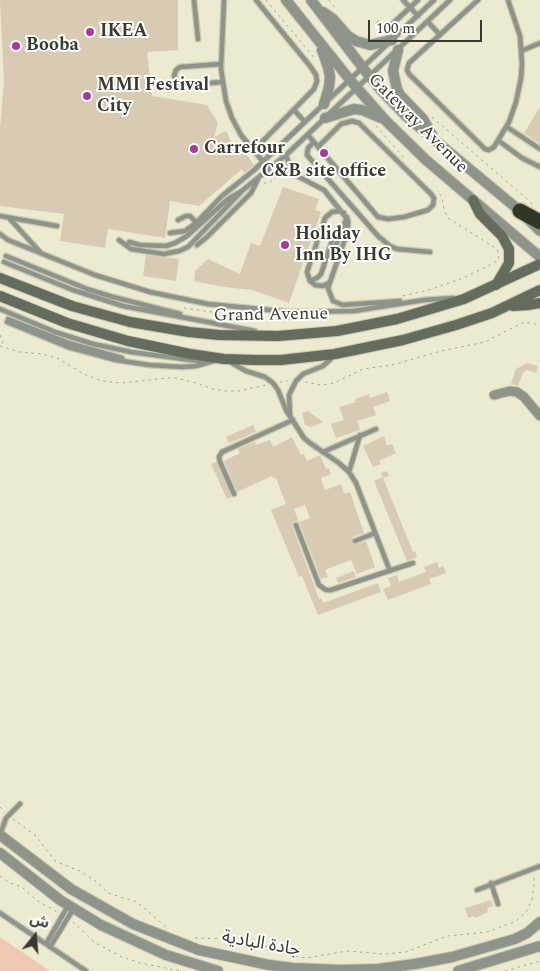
<!DOCTYPE html>
<html>
<head>
<meta charset="utf-8">
<style>
  body { margin:0 }
  #map { position:relative; width:540px; height:971px; overflow:hidden; background:#ecebd1; font-family:Spectral,"Noto Sans Arabic",serif }
  canvas { display:block }
  .north { position:absolute; left:10px; top:911px; width:50px; height:50px; -webkit-text-stroke:4px #fff; paint-order:stroke; rotate:17deg; font-size:14px; font-weight:700; line-height:20px; text-align:center; color:#3a392f }
  .north::after { content:''; display:block; margin:auto; width:18px; height:22px; background:#3a392f; clip-path:polygon(50% 0,100% 100%,50% 72%,0 100%) }
  .scale { position:absolute; left:368px; top:20px; width:114px; height:22px; box-sizing:border-box; border:2px solid #3a392f; border-top:0; padding-left:6px; font-size:15px; line-height:18px; white-space:nowrap; color:#3a392f; -webkit-text-stroke:4px #fff; paint-order:stroke }
</style>
</head>
<body>
<div id="map">
<canvas width="540" height="971"></canvas>
<div class="north">ش</div>
<div class="scale">100 m</div>
</div>
<script>
const context = document.querySelector('canvas').getContext('2d');
context.lineJoin = 'round';
function fillPath(path, color) { context.fillStyle = color; context.fill(path, 'evenodd'); }
const toPath = rows => new Path2D(rows.map(r => 'M' + r).join(''));
function strokePath(path, color, width, dash) { context.strokeStyle = color; context.lineWidth = width; context.lineCap = dash ? 'butt' : 'round'; context.setLineDash(dash || []); context.stroke(path); }
function label(font, color, halo, rows, align = 'center') {
  context.font = font + ' Spectral,"Noto Sans Arabic",serif'; context.lineWidth = 4; context.setLineDash([]); context.textBaseline = 'middle'; context.strokeStyle = halo; context.fillStyle = color; for (const [text, x, y, turn = 0] of rows) {
    context.save(); context.translate(x, y); context.rotate((+turn || 0) * Math.PI / 180); context.textAlign = isNaN(turn) ? turn : align; if (halo) context.strokeText(text, 0, 0); context.fillText(text, 0, 0); context.restore();
  }
}
fillPath(toPath([
  [0,937,50,971,0,971]
]), '#eec8b2');
fillPath(toPath([
  [0,0,178,0,178,50,147,52,152,96,207,105,218,123,214,137,226,131,232,144,237,141,254,165,244,173,242,169,199,206,170,201,165,238,108,229,105,248,60,241,64,214,0,206,0,128,4,82],
  [540,107,540,144,524,133],
  [283,187,319,199,315,210,321,212,289,303,252,290,224,287,194,281,195,271,208,259,240,274,251,243,260,246],
  [146,255,179,259,176,281,143,276],
  [527,363,538,366,536,373,527,370,523,373,518,386,511,384,516,369],
  [387,392,390,401,373,407,376,415,357,421,360,430,336,438,331,424,344,420,339,407,356,402,355,399,369,394,370,398],
  [308,411,323,422,311,427,305,425,302,413],
  [253,425,256,432,229,443,226,437],
  [384,436,387,445,392,444,396,453,379,461,381,464,373,467,363,446],
  [292,437,301,455,304,454,307,461,320,455,326,469,329,468,331,474,321,478,325,490,341,484,344,494,350,492,364,533,353,537,351,542,355,545,366,541,375,567,357,574,351,560,325,570,328,577,321,579,300,524,297,521,294,521,292,526,319,599,321,598,323,603,378,583,381,592,318,615,302,576,299,577,271,510,286,504,276,478,274,479,272,476,237,492,224,461,240,453,238,449,255,442,256,445,270,440,273,447],
  [305,505,310,518,299,522,294,509],
  [216,462,232,497,227,499,211,464],
  [387,471,389,476,383,478,413,552,415,551,417,557,407,561,374,481,383,477,381,473],
  [437,562,439,568,443,566,446,573,429,579,431,584,388,600,383,589,391,586,388,578,397,575,399,582,426,572,424,567],
  [354,571,356,577,338,583,336,578],
  [491,900,493,906,487,908,488,912,475,918,475,916,468,918,465,908]
]), '#d9cab4');
const service = toPath([
  [194,0,198,39],
  [224,0,221,69,226,101,232,118,241,135,269,169],
  [403,0,418,16],
  [478,0,409,63,407,70,409,74,485,149,489,150,494,147,509,122,516,102,521,78,522,64,520,36,508,0],
  [428,22,440,35],
  [379,24,383,28,389,27,418,0],
  [521,51,540,43],
  [221,64,180,67,176,70,174,76,178,83,184,85,223,82],
  [294,110,305,122],
  [330,113,450,0],
  [507,127,540,149],
  [308,135,378,217,388,219,404,217,428,210,433,205,434,198,431,194,359,123,352,121,341,124,318,147],
  [499,141,522,158,540,167],
  [314,142,308,148,307,155,378,236,390,246,397,249,430,252],
  [253,151,314,89,317,81,316,75,310,66,256,0],
  [286,155,290,167,295,175,324,190,348,220,348,230,328,288,333,301,343,305,400,301],
  [0,216,57,226],
  [9,218,41,253],
  [178,220,186,216,190,216,198,224],
  [170,233,185,231,197,222,222,196,253,171,434,0],
  [0,234,8,240,95,275,150,292,208,304,291,312,354,311,424,300,453,298],
  [119,240,131,249,164,254,179,251,188,247,243,190,286,155,324,119],
  [129,242,140,245,166,246,175,243,187,236,228,199,242,191],
  [197,245,207,237,251,193,258,179],
  [6,256,87,289,113,297,180,314],
  [331,258,347,217],
  [4,262,73,290,123,306,255,331],
  [310,281,317,278,321,274,334,235],
  [329,283,323,286,315,285,310,281,307,272,325,218,332,212,339,211,344,213],
  [0,309,55,332,93,344,131,352,206,362],
  [8,319,69,343,122,358],
  [7,322,68,347,116,360,149,365,182,367,196,366,217,360],
  [230,362,246,371,265,377,273,383,278,390,286,410,304,438,310,443,339,463,349,472,356,483,390,571],
  [290,414,289,395,296,381,303,374,323,366,334,356],
  [323,452,376,429],
  [349,472,360,435],
  [234,494,220,462,219,457,222,452,293,420],
  [296,525,319,585,326,590,331,590,413,563],
  [355,541,375,533],
  [0,835,6,818,20,804],
  [491,883,498,904],
  [477,890,540,866],
  [0,913,86,971],
  [46,944,68,906],
  [50,947,74,908]
]);
const minor = toPath([
  [494,395,510,391,517,392,524,397,540,416]
]);
const tertiary = toPath([
  [286,0,350,80,385,120,426,160,540,257],
  [311,0,363,68,381,90,407,117,520,211,540,231],
  [323,12,333,19,348,36,356,41,370,45,392,40],
  [322,50,328,67,330,77,329,87,324,104],
  [398,50,393,71,397,89,400,95,423,119,432,135],
  [325,118,354,109,362,110,381,118],
  [0,835,71,889,133,924,199,950,269,965,293,968,341,970,378,969,415,964,452,957,515,939,527,933,540,922],
  [0,853,60,900,101,925,166,955,218,971],
  [458,971,540,946]
]);
const secondary = toPath([
  [473,200,480,214,502,236,509,249,509,263,496,285],
  [0,278,72,306,130,322,189,332,219,335,278,336,337,331,397,319,464,299,540,264],
  [0,296,67,323,128,341,190,354,224,359,255,360,281,360,335,354,403,340,456,325,492,313,540,290],
  [513,306,528,305,540,303]
]);
const motorway = toPath([
  [520,211,540,222]
]);
strokePath(service, '#c8c7b1', 7);
strokePath(minor, '#c8c7b1', 11);
strokePath(tertiary, '#c8c7b1', 12);
strokePath(secondary, '#c8c7b1', 12);
strokePath(motorway, '#c8c7b1', 18);
strokePath(toPath([
  [266,0,316,60],
  [329,0,336,9],
  [432,117,535,206],
  [376,126,406,160],
  [264,183,269,183,285,170],
  [403,296,432,289,463,278,494,263,499,259,498,252,497,249,448,218,444,210,442,197,437,191],
  [184,308,254,318,315,320],
  [0,335,4,346],
  [0,346,19,352,42,354,57,358,84,374,102,381,122,383,167,378,176,378,196,383,213,389,227,391,239,391,266,385],
  [280,382,288,381],
  [305,382,321,385,334,383,363,369,392,365,441,351,485,342,524,322,540,325],
  [0,807,5,812],
  [13,819,35,835,55,861,82,872,98,883,108,893,137,902,166,927],
  [0,876,10,883,22,887,36,900,57,912],
  [73,922,94,942,122,957,140,963,181,971],
  [195,938,227,939,247,947,267,946,293,956,306,958,347,951,384,954,406,952,447,936,487,932,516,921,526,912,532,900,534,886,534,876],
  [505,971,540,961]
]), '#a5a490', 1, [2.5, 4]);
strokePath(service, '#8f948a', 4.5);
strokePath(minor, '#8f948a', 9);
strokePath(tertiary, '#8f948a', 10);
strokePath(secondary, '#646c5e', 10);
strokePath(motorway, '#2e3825', 15);
for (const [x, y, r, color] of [
  [90,32,5,"#aa3a97"],
  [16,46,5,"#aa3a97"],
  [87,96,5,"#aa3a97"],
  [194,149,5,"#aa3a97"],
  [324,153,5,"#aa3a97"],
  [285,245,5,"#aa3a97"]
]) { const dot = new Path2D(); dot.arc(x, y, r, 0, 2 * Math.PI); context.fillStyle = color; context.fill(dot); strokePath(dot, '#fff', 2); }
label('bold 18px', '#3a392f', '#fff', [
  ["IKEA",100,32],
  ["Booba",26,46],
  ["MMI Festival",97,86],
  ["City",97,107],
  ["Carrefour",204,149],
  ["C&B site office",324,172,"center"],
  ["Holiday",295,235],
  ["Inn By IHG",295,256]
], 'left');
label('18px', '#3a392f', '#fff', [
  ["Gateway Avenue",417,124,45],
  ["Grand Avenue",271,316,-1],
  ["جادة البادية",261,945,10]
]);
</script>
</body>
</html>
